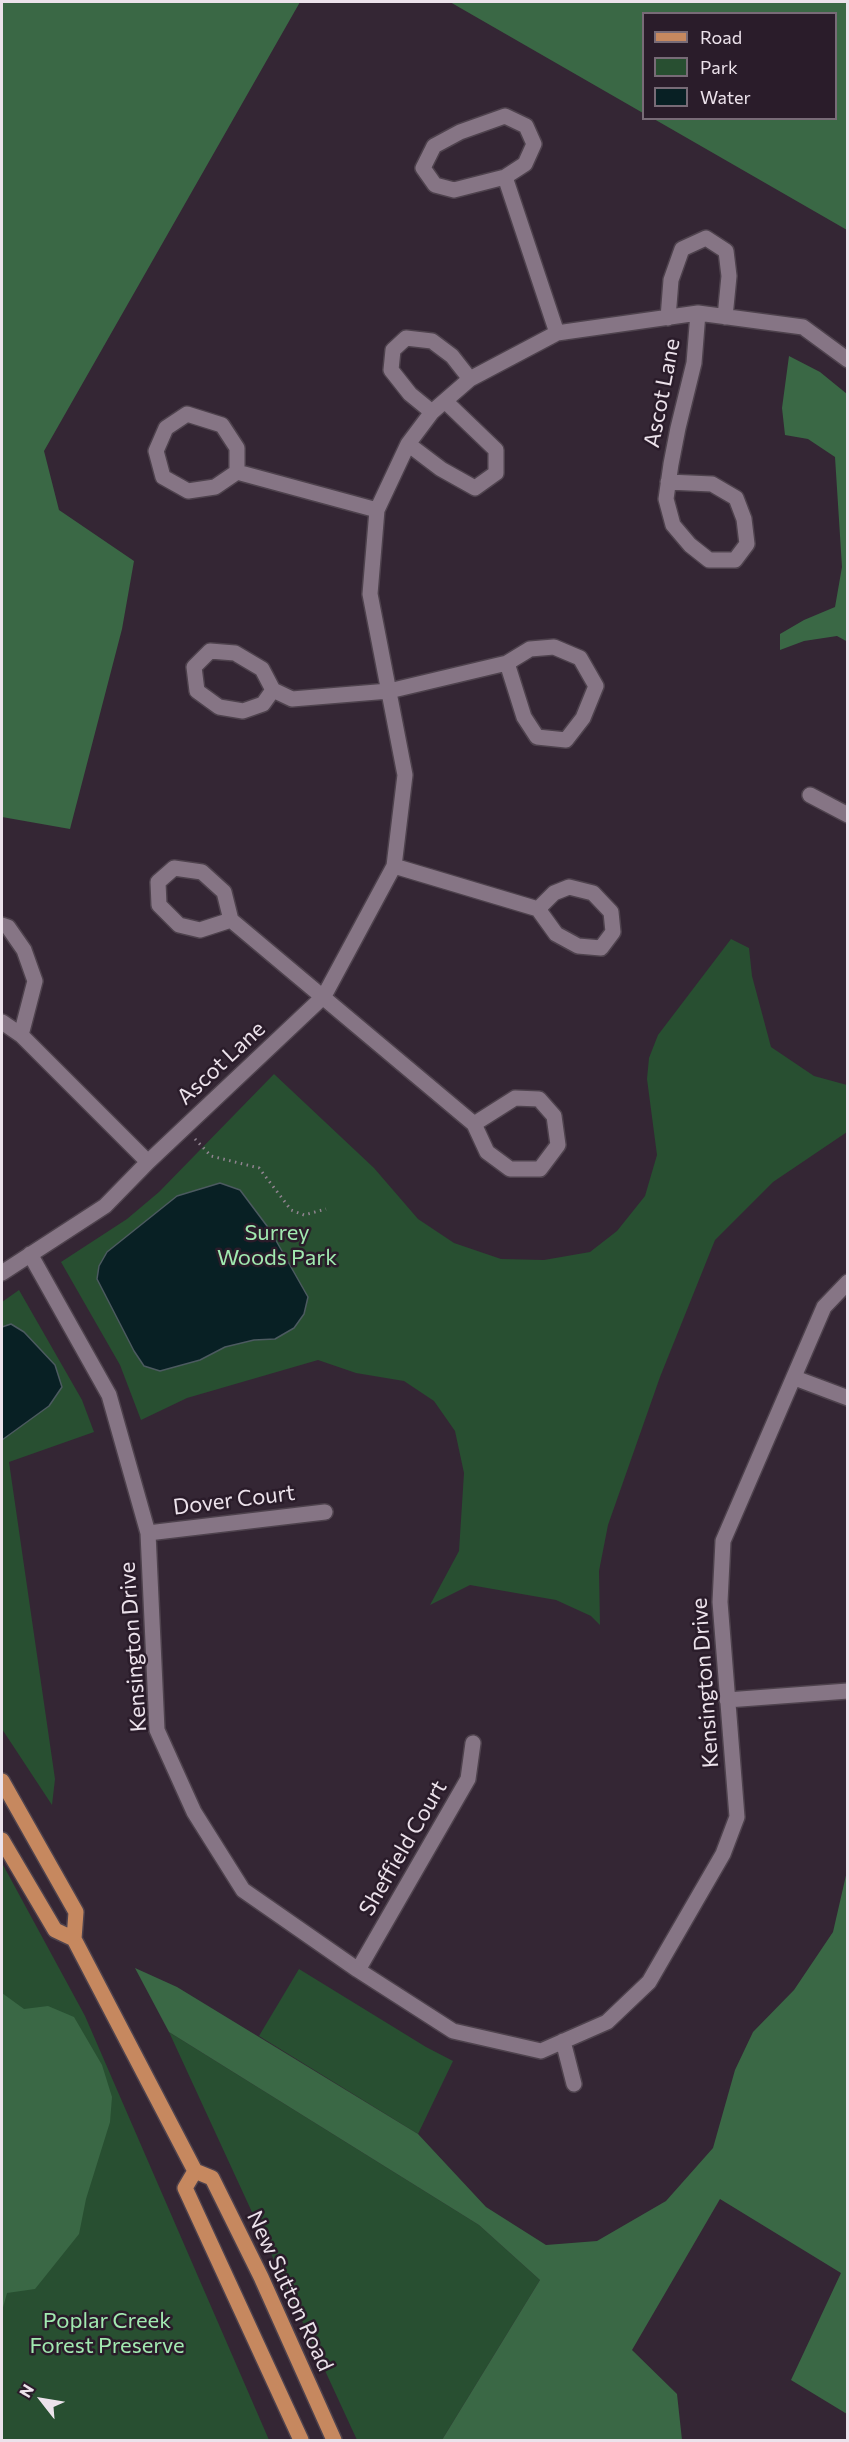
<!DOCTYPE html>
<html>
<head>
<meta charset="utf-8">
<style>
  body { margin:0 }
  #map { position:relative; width:849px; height:2442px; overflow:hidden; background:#342634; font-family:Commissioner,sans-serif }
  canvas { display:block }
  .frame { position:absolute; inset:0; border:3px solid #ece2eb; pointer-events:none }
  .legend { position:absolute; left:642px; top:12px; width:195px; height:108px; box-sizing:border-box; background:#2a1c2a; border:2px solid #786b77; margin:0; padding:8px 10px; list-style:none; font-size:18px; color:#ece2eb }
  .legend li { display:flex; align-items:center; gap:12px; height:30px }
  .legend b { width:30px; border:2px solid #786b77 }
  .north { position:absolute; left:12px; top:2370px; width:60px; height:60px; -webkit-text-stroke:4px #2a1c2a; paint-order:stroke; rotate:301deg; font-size:16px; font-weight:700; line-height:24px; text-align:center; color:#ece2eb }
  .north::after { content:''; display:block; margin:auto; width:21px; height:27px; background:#ece2eb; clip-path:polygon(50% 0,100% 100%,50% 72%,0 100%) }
</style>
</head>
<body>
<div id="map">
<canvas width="849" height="2442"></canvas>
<div class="frame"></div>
<ul class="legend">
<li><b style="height:8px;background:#c6885f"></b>Road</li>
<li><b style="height:16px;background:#284f31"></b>Park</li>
<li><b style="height:16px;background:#082024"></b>Water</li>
</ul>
<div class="north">N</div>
</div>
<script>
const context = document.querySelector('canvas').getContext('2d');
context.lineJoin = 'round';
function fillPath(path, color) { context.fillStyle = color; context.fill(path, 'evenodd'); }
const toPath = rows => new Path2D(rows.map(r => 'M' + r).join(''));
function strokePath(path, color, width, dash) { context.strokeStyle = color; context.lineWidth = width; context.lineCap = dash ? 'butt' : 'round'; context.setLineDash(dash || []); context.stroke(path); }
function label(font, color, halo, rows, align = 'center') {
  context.font = font + ' Commissioner,sans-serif'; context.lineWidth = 5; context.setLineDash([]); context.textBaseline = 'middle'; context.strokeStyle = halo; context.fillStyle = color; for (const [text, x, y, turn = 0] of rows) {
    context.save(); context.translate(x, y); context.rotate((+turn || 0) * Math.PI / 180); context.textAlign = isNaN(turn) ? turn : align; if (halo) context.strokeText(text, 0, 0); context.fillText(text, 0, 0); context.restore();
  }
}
fillPath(toPath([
  [731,939,749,948,752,976,771,1047,814,1076,847,1085,847,1132,773,1182,715,1240,660,1377,608,1525,599,1571,600,1625,591,1616,556,1600,470,1585,430,1605,459,1551,464,1473,455,1431,434,1401,404,1381,356,1373,318,1360,187,1398,141,1420,120,1365,61,1262,127,1219,159,1192,274,1074,374,1168,418,1219,454,1243,501,1259,544,1260,590,1252,617,1231,645,1196,657,1155,647,1079,649,1058,658,1035],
  [19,1290,82,1400,94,1432,9,1462,55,1779,52,1805,2,1729,2,1302],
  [2,1863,85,2016,269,2440,2,2440],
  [299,1969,426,2047,453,2061,418,2134,259,2036],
  [169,2032,479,2225,540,2280,442,2440,357,2440]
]), '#284f31');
fillPath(toPath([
  [2,2,300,2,44,451,59,510,134,561,122,629,70,829,2,817],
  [450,2,847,2,847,230,654,119,836,118,836,14,644,14,643,113],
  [789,356,820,372,847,394,848,642,837,636,804,641,780,650,780,634,804,620,835,607,842,567,835,457,808,439,785,435,782,408],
  [847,1871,847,2414,791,2380,841,2273,720,2199,632,2350,677,2394,682,2440,442,2440,540,2280,479,2225,169,2032,135,1968,177,1987,418,2134,486,2207,546,2245,597,2241,666,2201,713,2148,735,2070,753,2032,794,1990,833,1932],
  [2,1993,24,2009,48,2006,74,2017,102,2065,112,2097,110,2122,86,2199,79,2234,35,2289,7,2293,2,2311]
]), '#3a6845');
const water = toPath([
  [220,1183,240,1190,270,1230,308,1297,304,1314,294,1328,275,1339,254,1340,225,1347,200,1360,160,1371,144,1366,134,1351,97,1279,99,1266,107,1252,177,1196,220,1183],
  [11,1324,24,1332,55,1365,62,1387,49,1406,2,1440,2,1327,11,1324]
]);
fillPath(water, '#082024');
strokePath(water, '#4c5a60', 1.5);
const minor = toPath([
  [505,177,454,190,435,185,423,168,434,146,460,132,505,116,526,126,534,144,525,164,505,177,557,333],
  [668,318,671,280,682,249,706,238,726,251,729,276,725,317],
  [432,412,410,394,391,370,393,350,406,338,432,341,452,356,470,379],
  [408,444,441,469,475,488,496,473,496,450,445,401],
  [237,472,215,487,188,491,163,477,156,451,166,428,187,414,222,425,237,448,237,472,377,510],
  [668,482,712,484,736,498,744,519,747,544,735,560,709,560,690,545,673,525,666,499,671,464,678,428,694,363,698,313],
  [273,690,263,704,243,711,219,707,197,691,194,667,210,651,235,653,262,669,273,690,292,699,389,691,507,663,524,717,537,737,566,740,583,718,596,686,580,658,554,647,530,649,507,663],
  [810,795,848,815],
  [394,866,538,909,556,934,578,946,601,948,613,932,611,912,593,893,569,887,554,893,538,909],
  [231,920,200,930,179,925,159,905,158,882,174,868,202,872,224,892,231,920,474,1124,487,1152,510,1169,540,1169,558,1145,554,1116,539,1099,515,1098,474,1124],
  [2,925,8,927,24,950,35,981,21,1035],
  [2,1022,21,1035,148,1162],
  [30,1254,109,1395,148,1533,157,1730,194,1812,243,1890,358,1970,453,2031,541,2051,607,2022,649,1982,723,1854,737,1817,720,1602,723,1541,824,1307,848,1282],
  [2,1273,105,1206,148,1162,324,996,394,866,405,775,370,594,377,510,408,444,432,412,470,379,557,333,698,313,803,327,848,360],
  [795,1378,848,1398],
  [148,1533,325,1512],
  [727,1700,848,1691],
  [358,1970,468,1779,473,1743],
  [563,2041,574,2084]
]);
const primary = toPath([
  [2,1781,76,1912,74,1939,195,2171,212,2178,261,2277,334,2440],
  [2,1840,55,1930,74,1939],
  [195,2171,185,2188,301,2440]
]);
strokePath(minor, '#4e424d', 18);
strokePath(primary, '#4e424d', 18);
strokePath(toPath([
  [195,1139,211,1156,259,1168,291,1210,304,1215,326,1209]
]), '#908490', 3, [1.5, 4.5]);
strokePath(minor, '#867585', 15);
strokePath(primary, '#c6885f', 15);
label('22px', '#ece2eb', '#2a1c2a', [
  ["Ascot Lane",662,393,-79],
  ["Ascot Lane",221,1063,-43],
  ["Dover Court",234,1500,-7],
  ["Kensington Drive",133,1647,-94],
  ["Kensington Drive",705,1683,-94],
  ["Sheffield Court",403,1848,-60],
  ["New Sutton Road",290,2291,65]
]);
label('22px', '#a1e9b0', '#2a1c2a', [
  ["Surrey",277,1233],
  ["Woods Park",277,1258],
  ["Poplar Creek",107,2321],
  ["Forest Preserve",107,2346]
]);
</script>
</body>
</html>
